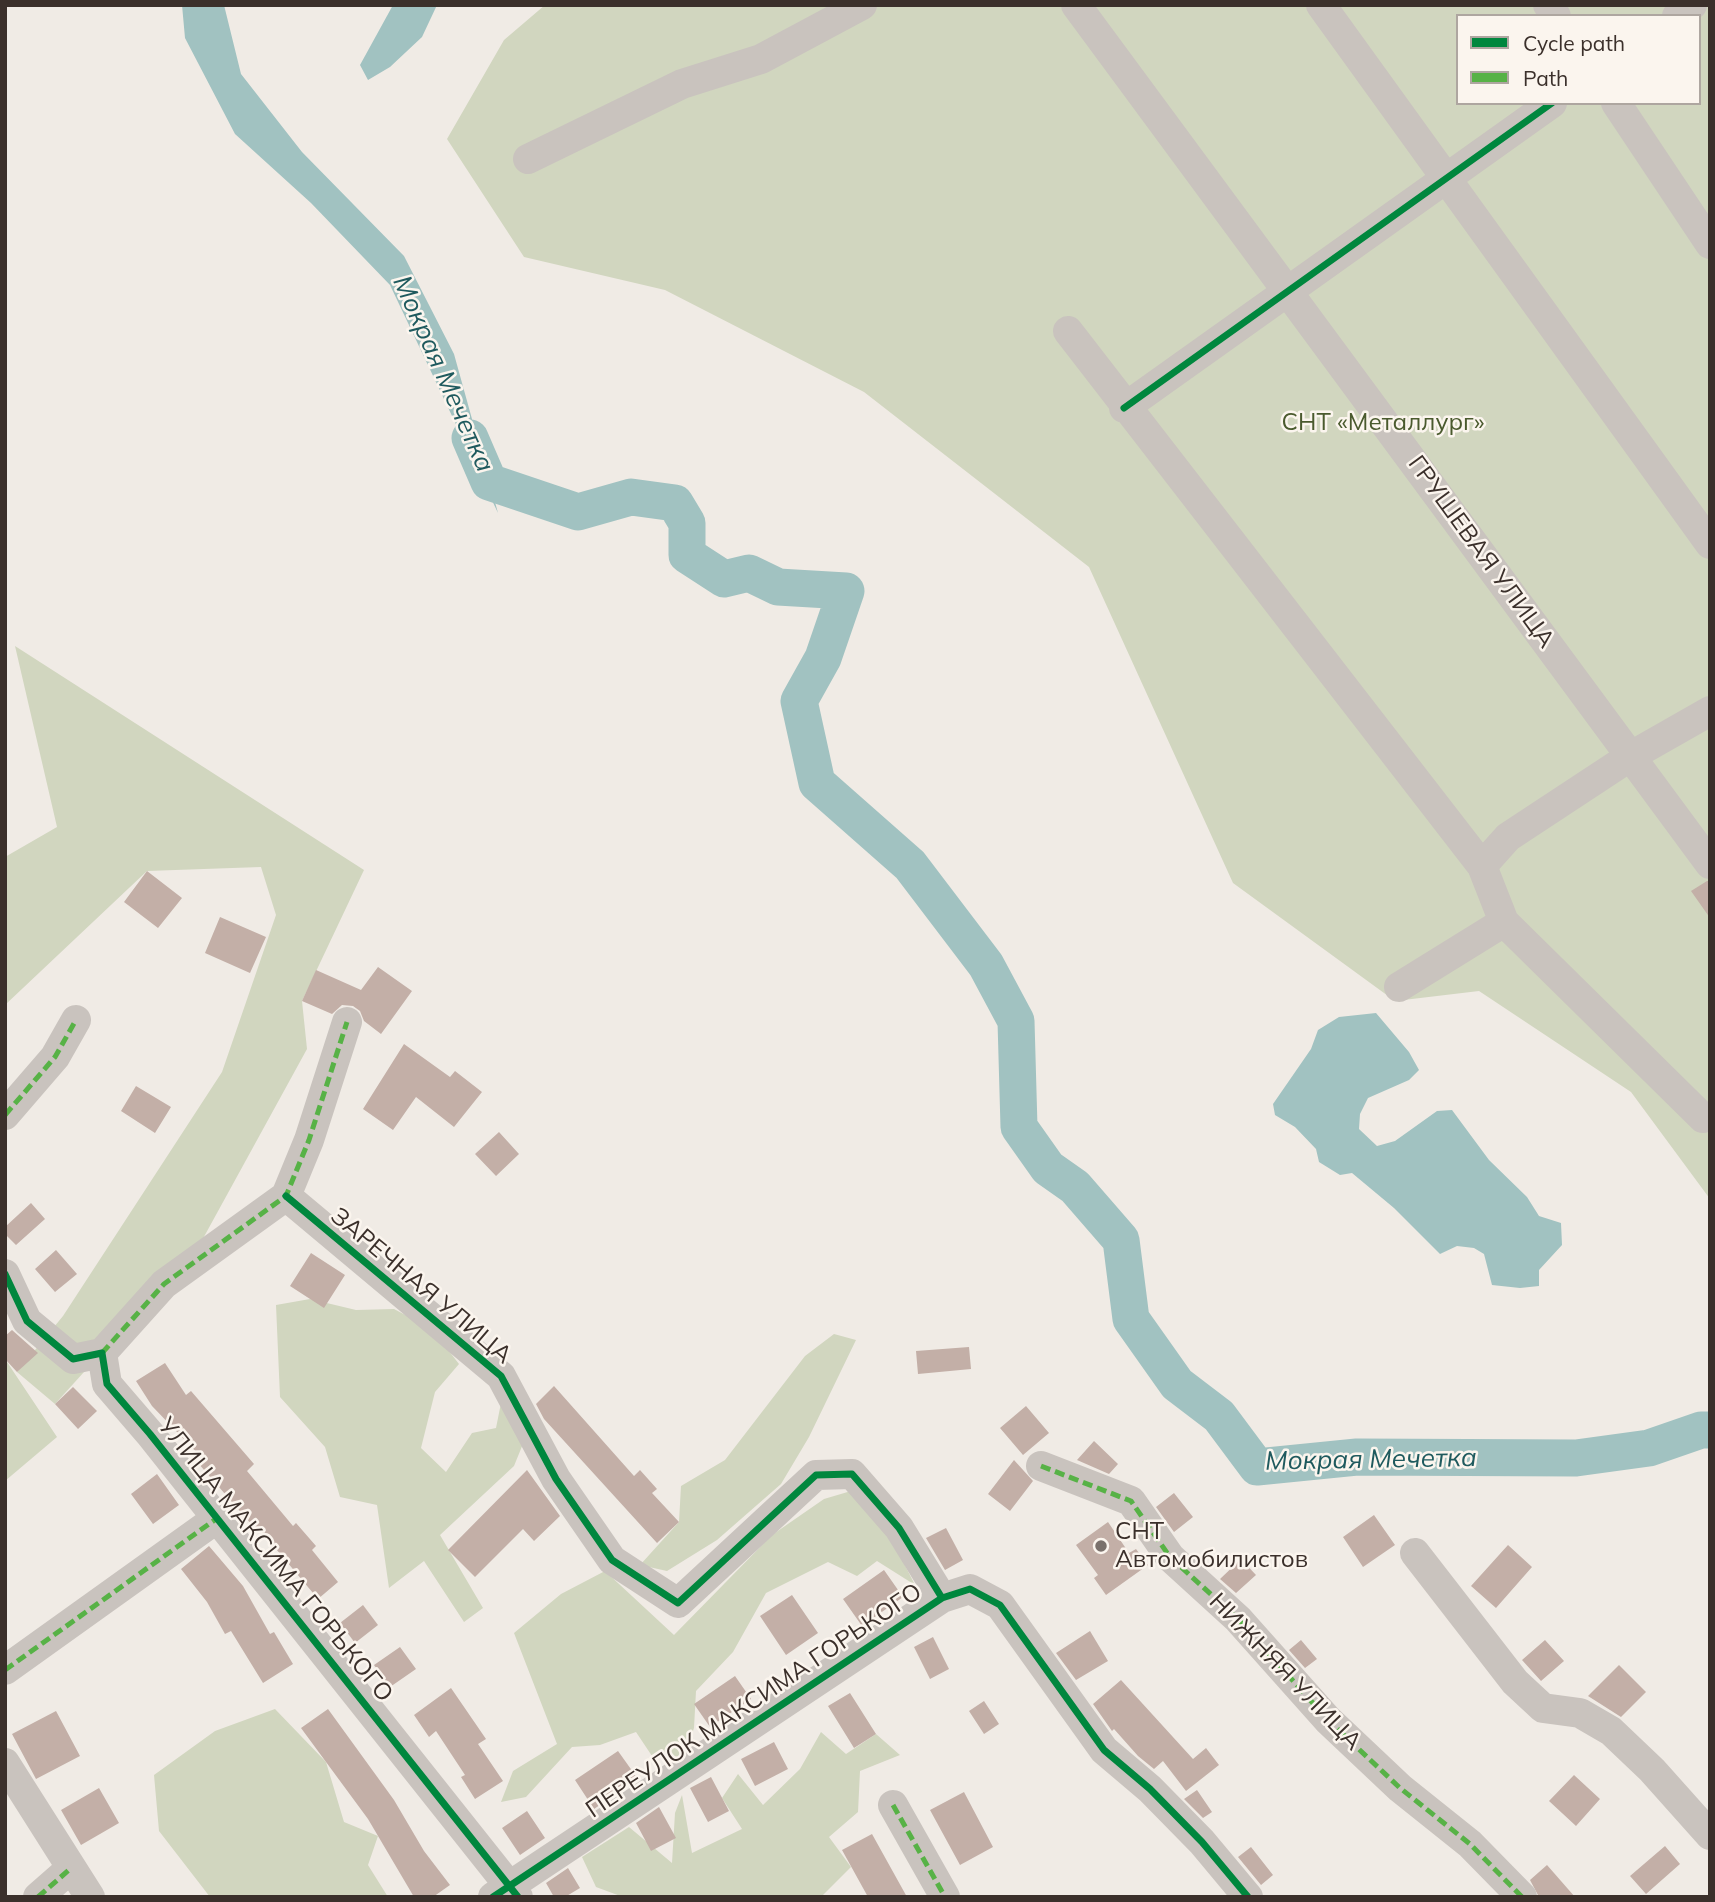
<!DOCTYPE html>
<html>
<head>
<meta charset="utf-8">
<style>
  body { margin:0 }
  #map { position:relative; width:1715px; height:1902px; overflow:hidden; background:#f0ebe5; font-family:Mulish,sans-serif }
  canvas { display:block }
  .frame { position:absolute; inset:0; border:7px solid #3b302b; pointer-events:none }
  .legend { position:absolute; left:1456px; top:14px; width:245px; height:91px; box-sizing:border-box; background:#fbf5ee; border:2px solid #aea6a0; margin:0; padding:9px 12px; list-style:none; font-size:21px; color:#3b302b }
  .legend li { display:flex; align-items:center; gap:14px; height:35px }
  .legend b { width:35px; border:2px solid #aea6a0 }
</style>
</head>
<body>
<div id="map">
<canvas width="1715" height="1902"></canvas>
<div class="frame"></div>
<ul class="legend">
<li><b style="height:9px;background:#00873e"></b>Cycle path</li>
<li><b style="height:9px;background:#57b246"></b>Path</li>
</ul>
</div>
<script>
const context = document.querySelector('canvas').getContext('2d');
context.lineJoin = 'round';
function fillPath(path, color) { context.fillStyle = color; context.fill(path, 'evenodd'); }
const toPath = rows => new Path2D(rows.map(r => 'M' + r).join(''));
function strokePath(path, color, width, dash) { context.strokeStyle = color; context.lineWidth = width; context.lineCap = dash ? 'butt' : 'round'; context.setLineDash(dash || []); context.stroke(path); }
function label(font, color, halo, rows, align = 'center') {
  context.font = font + ' Mulish,sans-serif'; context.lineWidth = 5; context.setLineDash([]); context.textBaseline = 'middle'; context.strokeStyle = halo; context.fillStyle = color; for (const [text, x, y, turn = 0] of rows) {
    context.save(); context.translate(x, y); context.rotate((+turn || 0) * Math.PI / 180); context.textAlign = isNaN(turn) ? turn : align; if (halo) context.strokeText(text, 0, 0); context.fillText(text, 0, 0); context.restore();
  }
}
fillPath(toPath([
  [545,5,1710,5,1710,1199,1631,1092,1479,991,1395,1001,1233,883,1089,567,864,392,665,290,524,257,447,139,504,40],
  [1458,16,1699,16,1699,103,1458,103],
  [15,646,364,870,302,1001,307,1049,200,1244,55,1404,17,1372,63,1316,222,1072,276,915,261,867,147,871,5,1005,5,857,57,827],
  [310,1299,356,1310,394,1309,432,1329,459,1364,435,1392,421,1448,446,1472,472,1433,496,1428,501,1403,529,1429,514,1466,440,1535,483,1608,464,1622,424,1561,389,1588,377,1505,340,1497,325,1447,280,1397,276,1305],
  [834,1334,856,1340,809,1437,781,1484,717,1540,667,1571,640,1565,679,1522,681,1486,725,1460,805,1356],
  [5,1359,57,1437,5,1481],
  [851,1491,889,1534,915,1585,877,1561,857,1576,828,1562,766,1593,733,1652,696,1691,694,1728,684,1757,652,1756,636,1732,600,1745,572,1747,526,1797,501,1802,513,1771,557,1744,514,1633,561,1594,605,1571,674,1635,772,1535,824,1499],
  [275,1709,326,1762,344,1822,378,1836,368,1865,388,1897,210,1897,159,1831,154,1775,215,1731],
  [821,1732,846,1754,876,1734,900,1755,860,1771,858,1812,829,1837,851,1867,821,1897,623,1897,596,1887,582,1857,629,1827,672,1863,675,1813,682,1795,692,1853,742,1829,722,1798,738,1774,763,1805,800,1769]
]), '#d1d6bf');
fillPath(toPath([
  [182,5,224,5,241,74,302,152,404,256,454,354,498,513,390,285,311,203,235,134,185,38],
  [393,5,437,5,422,37,390,67,368,80,360,65],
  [1376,1013,1409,1052,1419,1070,1409,1080,1368,1098,1360,1114,1359,1129,1377,1146,1395,1141,1437,1111,1452,1110,1489,1160,1527,1197,1539,1216,1561,1223,1562,1245,1539,1270,1539,1286,1520,1288,1492,1285,1484,1254,1474,1248,1457,1246,1440,1254,1394,1208,1352,1173,1340,1175,1319,1162,1316,1149,1295,1127,1275,1115,1273,1104,1311,1049,1318,1030,1339,1017]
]), '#a1c2c1');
strokePath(toPath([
  [470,438,489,482,578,512,631,497,675,503,687,523,687,555,724,579,749,573,778,587,846,591,823,658,799,701,817,783,910,865,986,965,1016,1021,1019,1127,1048,1168,1075,1187,1121,1240,1131,1319,1177,1384,1219,1416,1257,1467,1357,1457,1576,1458,1649,1448,1701,1430,1710,1430]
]), '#a1c2c1', 37);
fillPath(toPath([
  [147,871,182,898,158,928,124,902],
  [1707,881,1710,881,1710,918,1691,891],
  [220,917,266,937,250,973,205,953],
  [378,967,412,991,381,1034,364,1021,360,1011,353,1006,342,1005,332,1014,302,1001,316,970,361,990],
  [404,1044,450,1077,455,1071,482,1092,454,1127,416,1097,393,1130,363,1109],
  [136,1086,171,1107,155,1133,121,1111],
  [499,1132,519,1154,496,1176,475,1154],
  [31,1203,45,1219,16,1245,5,1234,5,1227],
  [56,1250,77,1274,55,1292,35,1269],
  [311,1253,345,1275,324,1308,290,1286],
  [12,1330,38,1353,17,1372,5,1359,5,1336],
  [969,1347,971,1369,918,1374,916,1351],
  [165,1363,186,1395,191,1391,254,1464,247,1471,293,1526,296,1523,316,1546,312,1550,338,1582,318,1599,261,1531,259,1533,198,1463,203,1459,152,1406,136,1381],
  [554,1386,634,1476,640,1470,657,1489,652,1493,679,1522,657,1543,544,1419,536,1404],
  [73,1387,97,1411,78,1429,55,1404],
  [1026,1406,1049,1433,1023,1455,1000,1428],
  [1094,1441,1118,1464,1109,1474,1077,1460],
  [1014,1460,1033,1481,1010,1511,988,1494],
  [527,1470,560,1516,534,1541,523,1529,475,1577,448,1550],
  [157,1474,179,1505,153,1524,131,1494],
  [1174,1493,1193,1517,1174,1532,1156,1507],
  [1374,1515,1395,1545,1363,1567,1343,1537],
  [1108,1522,1129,1553,1136,1549,1148,1565,1106,1595,1094,1578,1098,1575,1076,1545],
  [946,1528,963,1560,945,1570,926,1538],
  [1508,1545,1532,1567,1496,1608,1471,1586],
  [209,1546,243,1586,270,1634,274,1632,293,1664,263,1683,231,1631,225,1634,207,1602,181,1569],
  [1241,1559,1256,1575,1236,1593,1220,1579],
  [884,1570,903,1597,862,1626,843,1599],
  [792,1595,818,1633,786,1655,760,1616],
  [363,1605,378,1625,355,1643,340,1623],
  [1090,1631,1108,1661,1076,1680,1056,1653],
  [933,1637,949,1669,930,1679,914,1647],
  [1301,1640,1317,1659,1305,1668,1289,1650],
  [1545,1640,1564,1661,1541,1681,1522,1660],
  [400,1647,416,1669,390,1687,374,1665],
  [1619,1665,1646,1692,1621,1717,1588,1696],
  [735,1676,751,1699,710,1727,694,1704],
  [1121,1680,1193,1759,1206,1748,1219,1765,1186,1791,1163,1761,1154,1769,1138,1756,1114,1729,1112,1731,1093,1704],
  [451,1688,486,1739,478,1744,503,1781,475,1799,461,1777,465,1775,436,1731,429,1737,414,1715],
  [850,1693,876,1734,854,1748,828,1706],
  [984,1701,999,1724,984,1734,969,1711],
  [328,1709,394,1800,424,1851,450,1885,433,1897,414,1897,368,1819,301,1728],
  [56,1711,80,1756,36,1779,12,1734],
  [774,1742,788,1769,755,1786,741,1759],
  [618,1751,638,1779,594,1809,575,1780],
  [1574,1775,1600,1799,1576,1826,1549,1801],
  [711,1777,729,1811,708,1822,690,1788],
  [99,1788,119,1823,81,1845,61,1810],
  [1197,1790,1212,1812,1203,1818,1184,1799],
  [964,1792,993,1847,960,1865,930,1810],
  [659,1807,676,1838,651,1851,636,1823],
  [527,1811,545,1838,520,1855,502,1828],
  [872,1834,907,1897,868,1897,842,1850],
  [1665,1846,1680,1864,1646,1894,1630,1876],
  [1251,1847,1273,1875,1261,1885,1238,1857],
  [1547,1865,1575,1897,1539,1897,1530,1880],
  [568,1868,580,1888,565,1897,554,1897,546,1883]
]), '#c3afa7');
strokePath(toPath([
  [1076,5,1710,864],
  [1321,5,1710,544],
  [1548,5,1556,16],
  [1677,16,1692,5],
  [1616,103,1710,244],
  [528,159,682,84,761,59,862,5],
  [1068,331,1482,866,1504,922,1703,1118],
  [1124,408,1552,103],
  [1482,866,1508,837,1631,756,1710,711],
  [1399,987,1504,922],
  [5,1115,55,1057,76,1020],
  [286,1196,501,1376,556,1479,612,1560,678,1603,816,1475,852,1474,899,1528,942,1598],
  [5,1274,27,1321,73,1359,102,1353,107,1384,150,1434,518,1897],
  [102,1353,164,1284,286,1196,309,1140,347,1022],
  [1041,1466,1131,1501,1170,1557,1238,1619,1328,1720,1400,1788,1470,1844,1522,1897],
  [1415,1553,1515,1682,1543,1708,1580,1713,1611,1731,1652,1770,1710,1835],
  [5,1670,216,1519],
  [5,1763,90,1897],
  [893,1805,945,1897],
  [38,1897,70,1869],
  [493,1897,942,1598,970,1589,1000,1605,1104,1750,1150,1789,1202,1842,1248,1897]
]), '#c9c3be', 30);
strokePath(toPath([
  [5,1115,55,1057,76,1020],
  [102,1353,164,1284,286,1196,309,1140,347,1022],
  [1041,1466,1131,1501,1170,1557,1238,1619,1328,1720,1400,1788,1470,1844,1522,1897],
  [5,1670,216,1519],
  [893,1805,945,1897],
  [38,1897,70,1869]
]), '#57b246', 5, [10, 5]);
strokePath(toPath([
  [1124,408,1552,103],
  [286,1196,501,1376,556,1479,612,1560,678,1603,816,1475,852,1474,899,1528,942,1598],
  [5,1274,27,1321,73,1359,102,1353,107,1384,150,1434,518,1897],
  [493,1897,942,1598,970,1589,1000,1605,1104,1750,1150,1789,1202,1842,1248,1897]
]), '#00873e', 7);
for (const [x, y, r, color] of [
  [1101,1546,7,"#7a716c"]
]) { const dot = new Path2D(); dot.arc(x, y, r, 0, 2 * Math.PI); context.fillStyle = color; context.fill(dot); strokePath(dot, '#fbf5ee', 2.5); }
label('24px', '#4a5a2e', '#fbf5ee', [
  ["СНТ «Металлург»",1383,423]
]);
label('24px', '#3b302b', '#fbf5ee', [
  ["ГРУШЕВАЯ УЛИЦА",1481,552,54],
  ["ЗАРЕЧНАЯ УЛИЦА",421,1286,40],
  ["УЛИЦА МАКСИМА ГОРЬКОГО",275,1560,51],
  ["НИЖНЯЯ УЛИЦА",1285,1672,46],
  ["ПЕРЕУЛОК МАКСИМА ГОРЬКОГО",754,1701,-34]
]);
label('24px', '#3b302b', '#fbf5ee', [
  ["СНТ",1115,1532],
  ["Автомобилистов",1115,1560]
], 'left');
label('italic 26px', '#1f5a5e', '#fbf5ee', [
  ["Мокрая Мечетка",443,374,66],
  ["Мокрая Мечетка",1371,1460,-1]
]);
</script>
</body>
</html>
